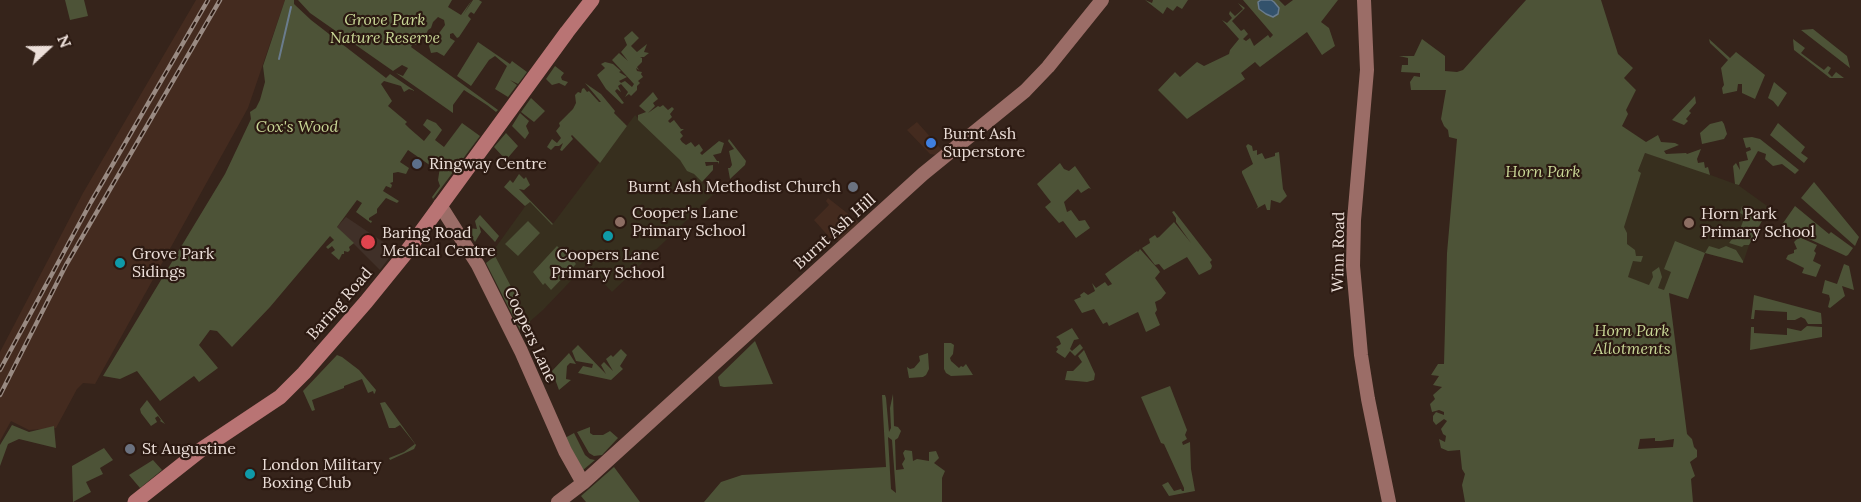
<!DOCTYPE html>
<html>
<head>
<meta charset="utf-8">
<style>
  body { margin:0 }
  #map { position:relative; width:1861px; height:502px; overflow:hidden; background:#36241b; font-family:Lora,serif }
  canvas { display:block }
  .north { position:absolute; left:18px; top:18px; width:60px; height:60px; -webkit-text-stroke:4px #2c1a12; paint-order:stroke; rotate:68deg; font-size:16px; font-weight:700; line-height:24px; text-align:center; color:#ecdfd9 }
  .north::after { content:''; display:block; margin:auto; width:21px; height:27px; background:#ecdfd9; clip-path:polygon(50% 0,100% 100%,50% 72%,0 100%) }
</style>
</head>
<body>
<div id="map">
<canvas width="1861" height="502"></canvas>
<div class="north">N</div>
</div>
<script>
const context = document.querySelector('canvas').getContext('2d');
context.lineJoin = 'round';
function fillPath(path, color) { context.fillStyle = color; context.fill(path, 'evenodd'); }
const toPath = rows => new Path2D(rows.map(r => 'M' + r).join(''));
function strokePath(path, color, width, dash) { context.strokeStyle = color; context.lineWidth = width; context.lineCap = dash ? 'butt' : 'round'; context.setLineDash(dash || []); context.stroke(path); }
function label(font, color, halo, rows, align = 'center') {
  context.font = font + ' Lora,serif'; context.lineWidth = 4.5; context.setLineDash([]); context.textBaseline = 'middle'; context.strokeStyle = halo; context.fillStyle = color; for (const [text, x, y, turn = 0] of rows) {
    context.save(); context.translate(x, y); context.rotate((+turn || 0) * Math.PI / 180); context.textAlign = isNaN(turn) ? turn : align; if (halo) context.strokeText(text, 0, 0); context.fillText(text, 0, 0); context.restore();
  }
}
fillPath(toPath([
  [196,0,285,0,248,108,95,384,83,383,77,389,56,428,29,430,11,421,0,441,0,352,83,193],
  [917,122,942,150,936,155,930,154,907,130],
  [828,198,861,224,839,241,830,238,814,220,829,205,826,201]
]), '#442b1f');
fillPath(toPath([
  [635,115,714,194,612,292,586,265,543,310,520,330,486,263,495,256,493,251,529,201,552,225],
  [1645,153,1686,166,1738,185,1770,208,1762,215,1764,217,1749,245,1743,263,1705,253,1688,299,1601,268]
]), '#372f1e');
fillPath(toPath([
  [346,217,395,250,380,270,337,227]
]), '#403028');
fillPath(toPath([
  [65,0,84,0,88,16,70,20],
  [285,0,294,0,294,4,311,20,386,78,390,74,415,91,409,89,404,92,401,86,384,81,381,84,392,101,388,106,407,122,405,124,409,128,424,141,431,132,423,125,427,119,436,123,442,130,435,140,444,147,462,123,480,136,433,199,432,197,440,186,438,180,440,167,434,162,431,166,408,150,400,162,409,168,406,174,398,172,393,173,393,182,390,183,392,185,391,188,386,186,383,191,399,201,397,203,386,198,377,209,377,213,369,218,369,220,372,221,371,223,356,212,362,203,357,200,337,227,354,243,349,247,350,250,348,252,344,251,344,254,342,254,339,260,331,253,335,250,332,246,328,249,326,247,334,240,330,236,270,307,232,347,217,331,210,330,199,345,218,368,199,382,194,376,160,401,137,371,120,379,103,376,225,174,251,119,250,112,256,108,260,100,265,82,263,66],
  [298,0,452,0,448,7,461,15,472,0,463,15,473,0,479,0,482,2,474,14,471,12,469,14,468,16,471,19,459,37,457,38,453,33,450,34,450,38,455,41,444,56,437,52,431,53,429,46,431,39,437,36,445,25,444,20,438,17,433,22,431,28,428,30,425,37,418,41,416,45,412,45,411,47,498,110,496,112,487,105,464,90,453,105,453,113,396,73,403,76,408,68,402,65,393,71,310,13],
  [1145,0,1152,3,1153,0,1188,0,1182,9,1177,6,1173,11,1167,7,1163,14],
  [1243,0,1279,0,1285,6,1293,0,1338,0,1321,22,1329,28,1335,46,1322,55,1307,32,1260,67,1255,62,1241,73,1245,79,1187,119,1158,90,1175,72,1180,77,1197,62,1204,66,1229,54,1230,50,1239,39,1222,20,1227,23,1232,18,1229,14,1230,11,1235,16,1243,9,1238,3,1245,8,1232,21,1241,31,1244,29,1248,34,1243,39,1246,41,1250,38,1254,46,1268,35,1270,38,1273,35],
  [1526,0,1601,0,1618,54,1633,68,1624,78,1636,90,1626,110,1628,114,1622,126,1646,142,1658,135,1661,142,1675,143,1679,145,1664,151,1666,154,1686,153,1687,154,1701,149,1697,159,1698,163,1704,162,1705,168,1708,167,1710,175,1645,153,1638,171,1641,173,1624,227,1627,233,1627,244,1635,250,1636,256,1643,256,1641,262,1633,261,1628,277,1649,285,1653,277,1652,272,1659,267,1662,277,1658,288,1664,290,1671,272,1664,269,1675,241,1705,253,1709,246,1719,249,1726,246,1736,250,1743,261,1743,263,1705,253,1688,299,1669,293,1687,434,1692,439,1694,447,1697,450,1697,457,1690,462,1695,476,1691,479,1693,502,1465,502,1462,485,1465,474,1462,469,1460,450,1448,451,1441,448,1439,439,1445,442,1446,436,1443,434,1441,429,1447,421,1444,419,1436,425,1433,421,1433,416,1436,412,1444,415,1444,412,1439,410,1432,412,1430,404,1435,399,1433,395,1442,387,1433,385,1439,376,1431,375,1438,364,1444,364,1447,253,1457,139,1449,137,1448,130,1444,126,1441,119,1446,90,1411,90,1410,82,1414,76,1420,77,1420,73,1401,72,1402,65,1408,65,1408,58,1399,56,1414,56,1422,39,1445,56,1445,71,1457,72,1463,70],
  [1655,438,1655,441,1661,441,1674,439,1673,447,1638,449,1640,439],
  [1813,29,1847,56,1850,68,1801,30],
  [632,31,639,38,631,46,637,52,647,44,644,52,649,53,644,57,640,57,642,58,642,62,637,67,639,70,636,68,637,71,642,72,641,74,643,77,638,81,640,83,637,86,637,90,631,96,629,94,625,97,628,92,621,84,618,86,621,92,617,89,615,91,624,103,622,104,606,89,597,75,605,68,601,64,605,62,613,64,621,71,619,72,627,77,619,81,621,83,625,81,632,87,634,84,612,60,619,53,628,61,621,52,627,45,624,38],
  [1709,39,1730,58,1736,52,1765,75,1755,99,1742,93,1742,84,1738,84,1737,91,1723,94,1722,88,1724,85,1721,68,1728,60,1710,43],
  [1793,39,1805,48,1801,53,1817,65,1824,70,1828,66,1831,68,1828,73,1832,77,1836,72,1844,78,1830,78,1794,50],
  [478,42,510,64,512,61,527,72,518,84,510,80,517,85,508,97,495,89,507,66,495,56,489,60,471,86,457,76],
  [555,66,564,73,561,77,562,80,568,82,565,86,559,83,552,85,546,79],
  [1774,82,1787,93,1778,107,1773,101,1768,98],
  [585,83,601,94,615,111,614,113,627,126,600,163,572,135,571,136,573,139,562,151,560,150,563,143,559,146,555,146,551,150,547,147,552,139,557,143,561,138,556,131,560,126,559,123,573,109,576,103,575,95,578,92,581,93,582,89,584,88,587,92,589,91,599,102,601,102],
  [653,92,658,99,653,103,655,106,648,113,658,106,660,107,663,105,668,110,672,107,674,109,670,114,672,117,668,121,670,123,674,120,681,129,684,129,680,132,683,136,680,139,682,142,686,145,691,142,695,147,699,144,703,150,700,153,702,155,719,141,724,143,721,153,713,155,717,161,719,161,719,164,718,162,705,162,706,166,713,165,713,170,702,182,694,174,687,171,680,160,638,120,638,115,646,112,639,106],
  [1695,96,1696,103,1689,111,1691,113,1686,119,1688,121,1684,125,1672,120],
  [531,98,545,111,534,122,521,112],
  [520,113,529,121,526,126,529,133,525,139,512,126],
  [1722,121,1724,124,1727,134,1724,139,1702,144,1700,133,1710,124],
  [1778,123,1805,147,1801,153,1808,158,1804,163,1770,135],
  [506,133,518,146,506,160,494,147],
  [1752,137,1760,139,1799,170,1795,174,1782,164,1773,166,1765,159,1766,154,1758,151,1739,185,1735,184,1733,166,1736,163,1740,170,1739,162,1748,160,1746,152,1751,150,1750,147,1746,148,1743,138],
  [729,139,746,161,745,165,730,179,728,168,730,168,732,165,729,151,734,149,728,141],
  [1248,144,1252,146,1253,151,1257,150,1257,155,1262,153,1265,159,1275,156,1275,153,1279,152,1283,189,1287,196,1280,203,1271,200,1270,210,1267,210,1265,204,1256,209,1258,207,1242,173,1242,171,1253,164,1246,146],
  [1060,163,1064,169,1069,171,1075,166,1091,189,1089,188,1081,193,1078,189,1064,202,1067,212,1071,210,1079,221,1085,220,1090,228,1076,238,1063,221,1059,223,1045,207,1051,202,1037,184],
  [519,174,524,179,526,177,530,185,524,190,519,189,553,224,552,225,530,202,525,206,504,187,510,180,513,183],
  [1814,182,1859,237,1855,246,1801,198],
  [1742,206,1747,206,1764,217,1749,245,1744,245,1742,247,1729,243,1733,238,1734,230,1739,232,1745,216,1740,213],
  [1795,206,1829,234,1831,232,1853,248,1848,255,1846,256,1781,226],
  [1174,211,1212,260,1210,262,1212,266,1211,269,1199,275,1187,257,1164,270,1159,264,1155,265,1142,248,1150,243,1149,239,1155,235,1157,238,1159,237,1174,222,1191,243,1176,222,1176,218,1172,212],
  [480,215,499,236,495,242,479,225,481,232,475,242,468,231,469,228,477,229,475,221],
  [528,221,540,233,518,256,505,244],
  [1799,237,1817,245,1814,251,1816,253,1813,261,1821,265,1816,277,1802,273,1804,268,1786,259,1788,255,1794,253,1794,250,1797,249,1794,242],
  [557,246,564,253,566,252,576,264,551,290,545,283,543,285,533,272],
  [1140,249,1158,269,1160,272,1155,278,1166,293,1161,299,1155,302,1157,310,1155,313,1160,325,1146,332,1138,312,1109,326,1107,322,1103,324,1094,309,1082,313,1074,300,1081,297,1080,295,1084,292,1088,295,1095,291,1092,283,1096,288,1105,282,1108,286,1112,284,1105,274,1137,251,1138,252],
  [495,256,530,323,520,330,486,263],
  [1844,264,1849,266,1854,290,1842,286,1845,296,1830,308,1828,307,1830,299,1829,295,1822,293,1825,280,1837,284],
  [1754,295,1821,313,1822,324,1808,324,1805,319,1801,317,1795,320,1787,320,1787,312,1755,310,1754,319,1751,319],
  [1807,326,1822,327,1822,337,1750,350,1751,327,1754,327,1754,333,1787,335,1787,328,1801,331],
  [1072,328,1079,339,1074,340,1070,349,1072,351,1080,344,1083,348,1075,356,1070,351,1065,358,1056,352,1058,349,1056,347,1061,344,1059,339,1056,337],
  [755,341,773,384,724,387,720,386,718,377],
  [944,343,951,343,954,345,953,354,950,358,951,361,959,368,961,366,963,367,966,364,973,375,951,376,946,373,944,369],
  [578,345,606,374,601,365,604,362,613,371,606,359,611,355,613,357,621,349,627,355,620,366,623,369,611,380,578,373,583,366,592,368,593,364,576,361,572,351],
  [1084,350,1095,374,1094,380,1087,382,1065,380,1067,371,1073,371,1082,362,1078,356],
  [569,353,576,364,570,363,567,366,566,379,571,380,559,390,552,371],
  [928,353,929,369,926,375,923,377,909,378,907,367,910,369,914,368,920,361,919,356],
  [337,355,342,357,359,370,376,390,375,393,374,394,373,391,368,393,362,379,344,386,344,388,312,400,315,410,312,411,303,391],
  [1170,386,1187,430,1185,435,1187,439,1182,442,1183,445,1190,442,1191,469,1195,491,1169,496,1162,485,1168,482,1174,491,1181,489,1182,491,1184,491,1184,488,1164,444,1161,443,1141,397],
  [893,394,894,426,898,427,901,431,898,438,895,440,896,470,904,469,902,464,905,459,903,453,905,450,912,451,913,461,917,459,929,461,929,452,936,451,939,458,934,463,945,471,942,478,942,502,704,502,721,482,742,475,886,467,882,395,885,395,886,398,889,432,891,428,890,408],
  [888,437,892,440,896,493,891,489],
  [147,400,165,424,160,421,161,420,158,416,155,418,157,422,151,426,141,413,140,409],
  [385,402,416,445,414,449,390,460,389,458,404,452,415,444,400,425,395,428,389,428,380,403],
  [12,425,29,432,54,426,56,448,19,439,8,444,0,466,0,445],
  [590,427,590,433,593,435,603,435,610,431,618,438,602,455,594,456,589,453,577,432],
  [574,433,585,455,590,459,595,460,583,470,565,438],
  [104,448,113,460,100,468,103,474,86,482,91,492,73,502,72,466],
  [153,460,162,470,140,488,129,475],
  [614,467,640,502,586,502,581,496]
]), '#4d5337');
const water = toPath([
  [1261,0,1271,0,1274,2,1279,8,1278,14,1273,17,1266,14,1259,9,1258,2,1261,0]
]);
fillPath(water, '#33526c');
strokePath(water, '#6a7c8d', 1.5);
strokePath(toPath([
  [279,59,291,7]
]), '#6a7c8d', 2);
strokePath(toPath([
  [1364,0,1367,70,1354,220,1353,266,1361,355,1368,399,1389,502],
  [440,205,478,265,521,351,565,451,583,483],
  [558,502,583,483,923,174,1025,91,1048,67,1102,0]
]), '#9b6d67', 14);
strokePath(toPath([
  [135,502,202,449,280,397,304,373,366,302,405,254,567,32,592,0]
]), '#b97474', 15);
const rail = toPath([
  [0,370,91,202,208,0],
  [0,395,66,265,220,0]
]);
strokePath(rail, '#998a82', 4.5);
strokePath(rail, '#2c1a12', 2, [7]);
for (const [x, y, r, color] of [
  [931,143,6,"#3f7fe0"],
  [417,164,6,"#5c6f8a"],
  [853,187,6,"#6b7280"],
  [620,222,6,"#8d6e63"],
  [1689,223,6,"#8d6e63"],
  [608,236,6,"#0f9aa8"],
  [368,242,8,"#e0444e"],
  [120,263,6,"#0f9aa8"],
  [130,449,6,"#6b7280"],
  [250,474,6,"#0f9aa8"]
]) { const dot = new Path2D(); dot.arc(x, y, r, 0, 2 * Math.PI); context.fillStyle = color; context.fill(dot); strokePath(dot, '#2c1a12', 2); }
label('italic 16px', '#c9d796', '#2c1a12', [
  ["Grove Park",385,20],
  ["Nature Reserve",385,38],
  ["Cox's Wood",297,127],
  ["Horn Park",1543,172],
  ["Horn Park",1632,331],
  ["Allotments",1632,349]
]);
label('16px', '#ecdfd9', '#2c1a12', [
  ["Burnt Ash",943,134],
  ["Superstore",943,152],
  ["Ringway Centre",429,164],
  ["Burnt Ash Methodist Church",841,187,"right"],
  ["Cooper's Lane",632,213],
  ["Primary School",632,231],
  ["Horn Park",1701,214],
  ["Primary School",1701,232],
  ["Baring Road",382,233],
  ["Medical Centre",382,251],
  ["Grove Park",132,254],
  ["Sidings",132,272],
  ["Coopers Lane",608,255,"center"],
  ["Primary School",608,273,"center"],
  ["St Augustine",142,449],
  ["London Military",262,465],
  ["Boxing Club",262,483]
], 'left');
label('16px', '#ecdfd9', '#2c1a12', [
  ["Burnt Ash Hill",835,232,-42],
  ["Winn Road",1339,252,-89],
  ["Baring Road",340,304,-49],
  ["Coopers Lane",530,335,65]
]);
</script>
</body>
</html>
